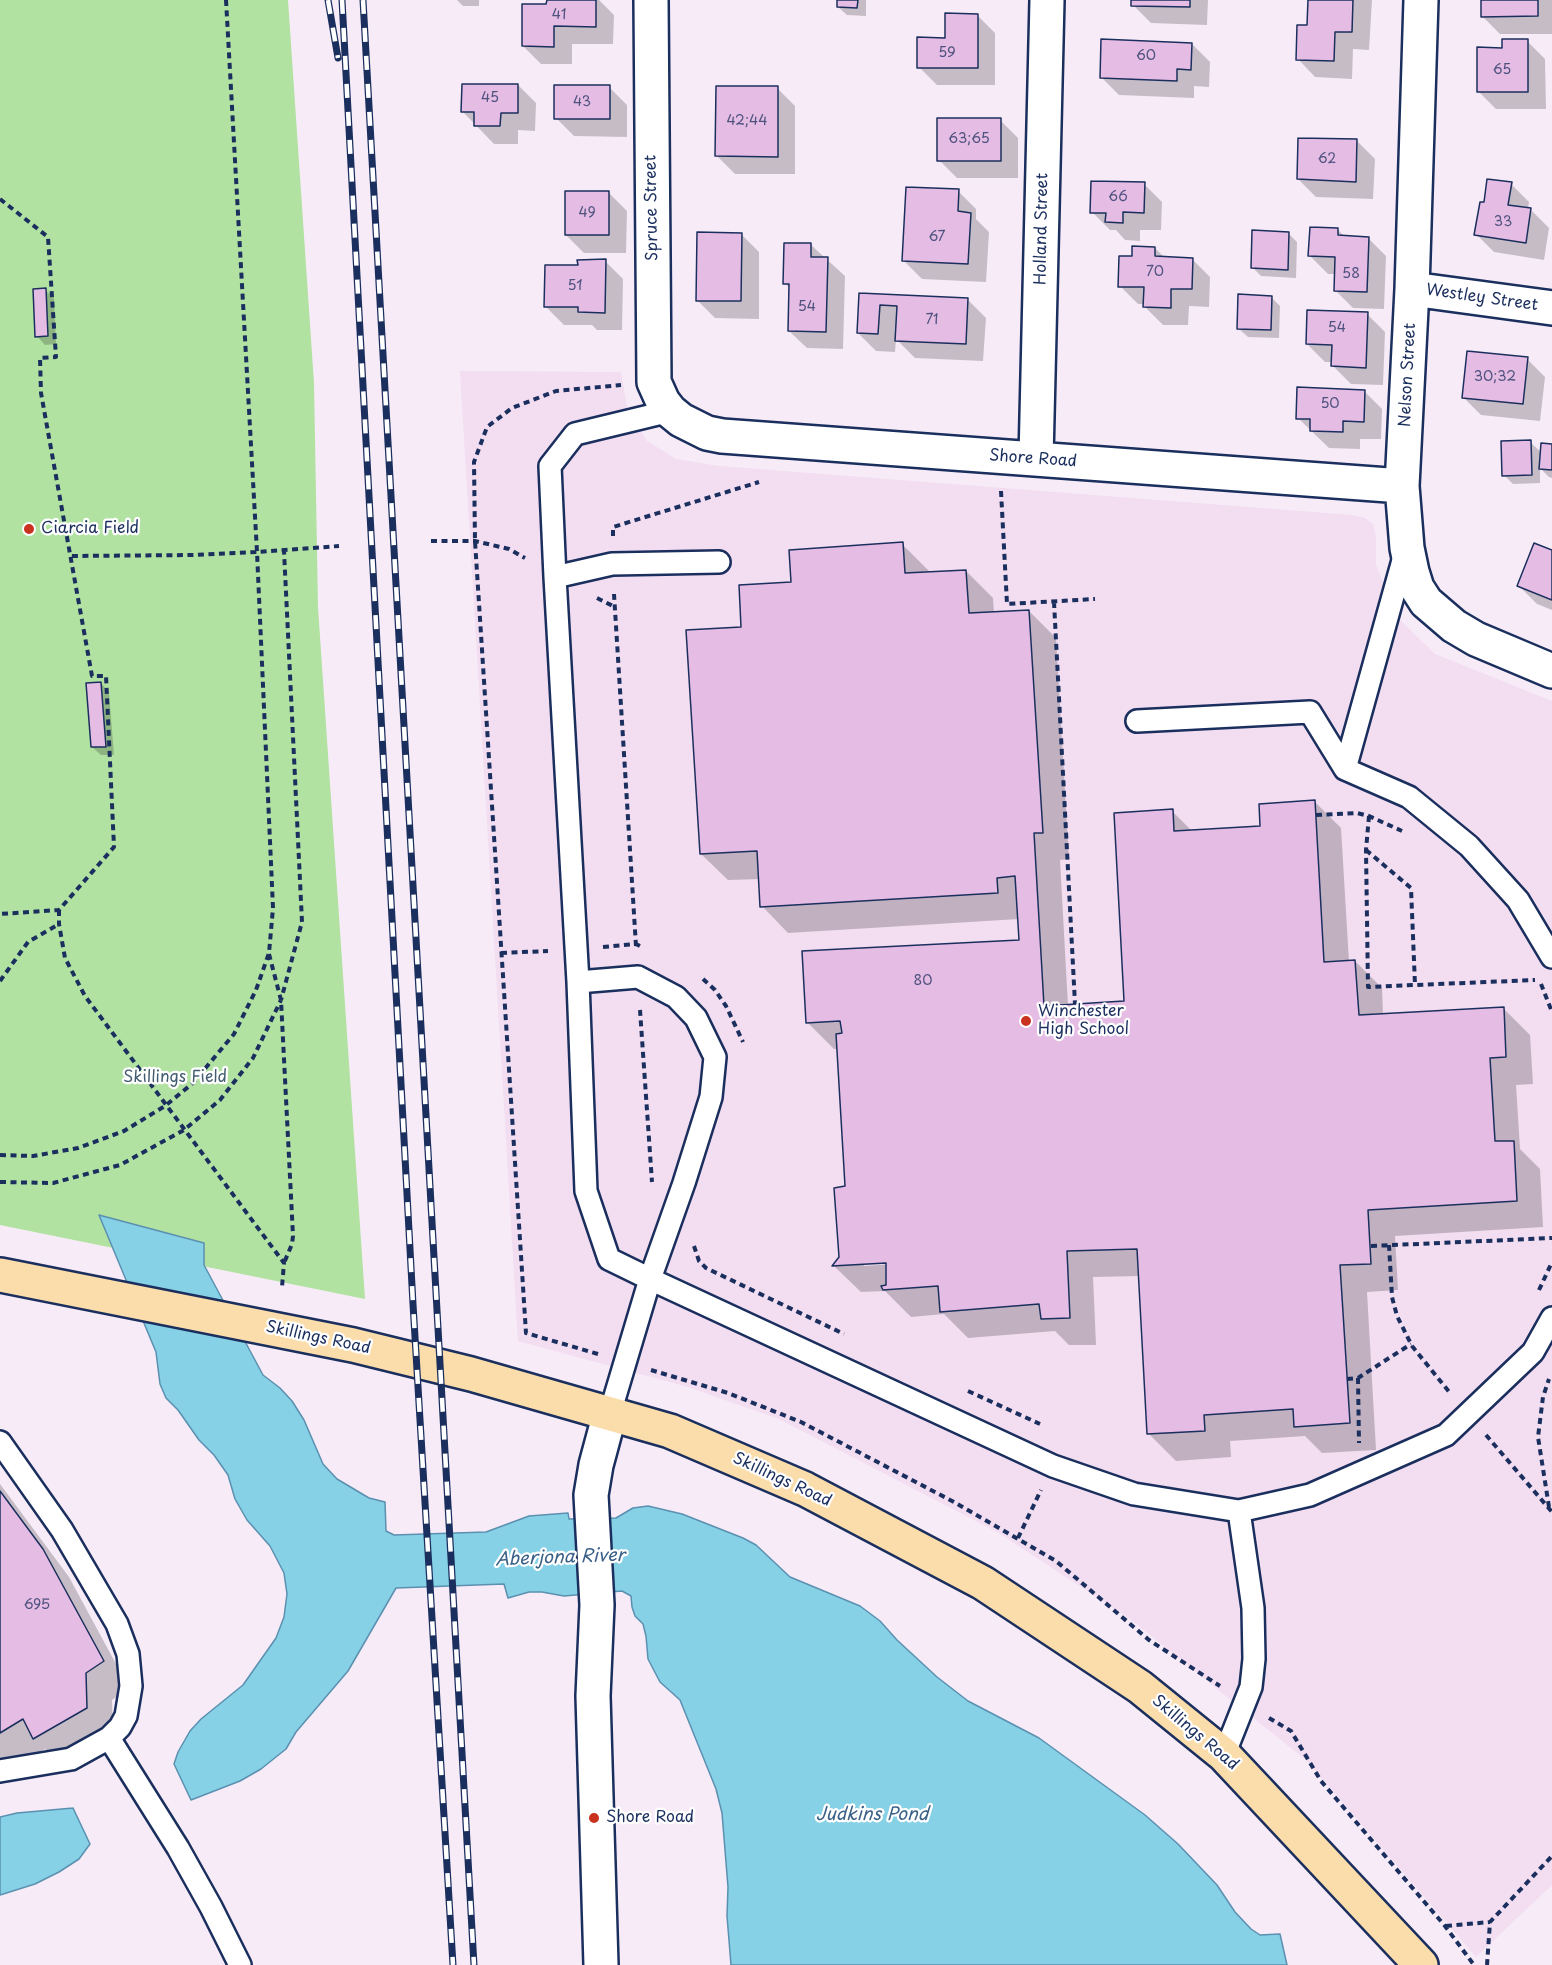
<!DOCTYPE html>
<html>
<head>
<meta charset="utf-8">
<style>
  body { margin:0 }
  canvas { display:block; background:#f7ebf7 }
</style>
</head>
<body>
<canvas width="1552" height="1965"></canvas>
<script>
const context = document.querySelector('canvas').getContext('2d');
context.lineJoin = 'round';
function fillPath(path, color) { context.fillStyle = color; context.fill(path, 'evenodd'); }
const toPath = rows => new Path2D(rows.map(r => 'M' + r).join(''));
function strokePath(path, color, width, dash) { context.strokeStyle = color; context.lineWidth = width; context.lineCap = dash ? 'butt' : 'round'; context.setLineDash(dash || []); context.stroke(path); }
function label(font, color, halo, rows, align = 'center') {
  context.font = font + ' "Playpen Sans",sans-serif'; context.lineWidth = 4.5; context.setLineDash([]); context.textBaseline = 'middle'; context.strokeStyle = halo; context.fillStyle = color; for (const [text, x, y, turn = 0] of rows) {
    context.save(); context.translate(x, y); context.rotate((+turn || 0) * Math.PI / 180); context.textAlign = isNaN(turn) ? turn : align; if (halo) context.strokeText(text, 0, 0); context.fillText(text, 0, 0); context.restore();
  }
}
fillPath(toPath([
  [460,371,621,372,628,412,647,441,676,459,719,466,1352,515,1365,518,1373,524,1376,537,1376,565,1398,618,1435,654,1552,701,1552,1885,1476,1957,1307,1761,1130,1619,997,1532,779,1419,688,1387,518,1341]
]), '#f2ddf1');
fillPath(toPath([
  [0,0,288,0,314,383,318,607,365,1299,0,1225]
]), '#b2e2a2');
const water = toPath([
  [99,1215,204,1243,204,1265,263,1375,280,1388,292,1401,304,1420,323,1464,337,1479,369,1498,385,1502,386,1531,394,1535,486,1532,529,1516,568,1513,569,1519,616,1518,633,1508,648,1506,682,1514,743,1538,756,1545,790,1577,860,1606,880,1621,897,1640,937,1677,968,1701,1039,1738,1145,1815,1178,1844,1217,1885,1235,1912,1251,1929,1260,1935,1280,1934,1287,1965,731,1965,727,1916,728,1887,722,1813,716,1789,680,1700,660,1682,648,1659,646,1636,643,1624,635,1616,632,1607,631,1596,622,1591,564,1596,542,1592,529,1592,508,1598,504,1584,396,1588,348,1671,296,1732,286,1749,261,1769,240,1781,191,1800,174,1764,178,1752,190,1731,201,1719,243,1685,276,1638,284,1617,287,1594,284,1573,270,1546,247,1520,235,1499,228,1475,214,1455,199,1440,178,1410,166,1398,160,1384,156,1352,99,1215],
  [73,1808,90,1844,79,1859,59,1872,35,1884,0,1895,0,1817,17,1813,73,1808]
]);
fillPath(water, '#86d1e6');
strokePath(water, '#5b90b0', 1.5);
fillPath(toPath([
  [457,0,479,0,479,6,463,6],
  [548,0,599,0,614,15,613,44,572,44,572,64,541,64,523,46,548,6],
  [838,0,866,0,866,16,847,15,838,7],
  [1133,0,1208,0,1207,25,1151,23,1133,5],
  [1309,0,1372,0,1369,50,1353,49,1352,79,1315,77,1298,59,1308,27],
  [1482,0,1552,0,1552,34,1500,34,1482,16],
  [977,15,995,33,995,85,937,85,919,67],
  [1527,41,1545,59,1546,109,1496,109,1478,91,1503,49],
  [1192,44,1210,62,1209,87,1194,86,1194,98,1119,95,1101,77],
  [518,85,536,103,535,131,518,130,518,144,494,144,463,112],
  [609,87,627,105,627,137,574,136,556,118],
  [777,88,795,106,795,174,735,174,717,156],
  [1000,120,1018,138,1018,178,957,178,939,160],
  [1357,141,1375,159,1373,199,1316,197,1298,179],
  [1144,184,1162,202,1161,230,1140,230,1140,241,1125,240,1116,230,1110,230,1092,212],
  [1511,184,1529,202,1528,209,1531,210,1549,228,1544,260,1494,252,1476,234,1485,204],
  [958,191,976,209,976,219,989,232,986,282,922,279,904,261],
  [609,193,627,211,626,253,584,253,566,235],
  [1337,229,1345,237,1368,238,1386,256,1384,309,1353,308,1335,290,1336,274,1328,274,1310,256],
  [1288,233,1297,242,1296,278,1261,276,1253,268],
  [741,234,759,252,759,319,715,318,697,300],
  [811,245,845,276,843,349,807,348,789,331,790,289,785,283],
  [1155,248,1165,258,1192,259,1210,277,1209,307,1189,306,1188,325,1163,325,1145,307,1145,304,1138,304,1120,286],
  [605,261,623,279,622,330,597,330,592,325,564,325,546,307,579,266],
  [45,290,54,298,56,344,45,345,37,336],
  [860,295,968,300,986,318,983,361,915,358,896,339,895,352,876,351,858,333],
  [1271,297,1280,306,1279,338,1248,337,1239,329],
  [1367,314,1385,332,1383,385,1351,384,1333,366,1333,362,1325,362,1307,344],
  [1527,359,1545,377,1540,421,1481,415,1463,397],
  [1364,391,1382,409,1381,439,1360,439,1360,449,1329,448,1298,418],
  [1530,442,1542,453,1552,446,1552,478,1549,477,1540,468,1540,483,1513,484,1504,475],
  [902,544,929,571,929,573,966,571,993,598,994,613,1029,611,1056,638,1069,859,1060,860,1068,1006,1126,1002,1172,811,1193,832,1262,828,1314,801,1341,828,1349,962,1355,961,1382,988,1383,1015,1503,1008,1530,1035,1533,1084,1516,1085,1520,1149,1540,1169,1543,1227,1395,1236,1398,1290,1367,1292,1376,1450,1322,1453,1305,1436,1230,1441,1231,1457,1176,1461,1149,1434,1140,1276,1093,1277,1096,1345,1069,1345,1055,1331,968,1338,944,1314,911,1317,885,1291,861,1292,834,1266,840,1258,846,1188,839,1049,834,1049,807,1022,1021,942,1019,919,788,933,762,906,760,879,728,880,701,854,743,628,792,583],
  [894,1261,894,1264,864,1266,864,1263],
  [1552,552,1552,610,1537,604,1519,586],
  [101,683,109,692,114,755,101,755,92,747],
  [0,1484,69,1577,129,1688,112,1700,113,1735,61,1765,45,1749,0,1776]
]), '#0003');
const building = toPath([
  [547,0,596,0,596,27,554,26,554,47,522,46,522,4,546,4,547,0],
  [837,0,858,0,857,8,837,7,837,0],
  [1131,0,1190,0,1190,7,1131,6,1131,0],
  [1308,0,1353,0,1352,32,1335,32,1334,61,1296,60,1297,25,1307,25,1308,0],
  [1481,0,1538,0,1538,16,1481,17,1481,0],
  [945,13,978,14,978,68,917,68,917,37,945,38,945,13],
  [1101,39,1192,43,1191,70,1177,69,1177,81,1100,78,1101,39],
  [1502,39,1528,39,1528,92,1477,92,1477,47,1502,48,1502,39],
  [462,84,518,84,518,113,501,113,500,126,474,126,474,112,461,112,462,84],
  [554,85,610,85,610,119,554,119,554,85],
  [716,86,778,86,778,157,715,156,716,86],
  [937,118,1001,118,1001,161,937,161,937,118],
  [1298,138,1357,139,1356,182,1297,179,1298,138],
  [1487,179,1512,182,1508,205,1531,208,1526,243,1474,235,1480,202,1484,202,1487,179],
  [1091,181,1145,182,1144,213,1123,212,1123,223,1105,222,1106,213,1090,213,1091,181],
  [906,187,959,189,958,211,971,213,968,264,902,261,906,187],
  [565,191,609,191,609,235,565,235,565,191],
  [1310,227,1338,228,1338,235,1369,237,1367,292,1334,291,1335,257,1308,256,1310,227],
  [1252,230,1289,232,1288,270,1251,268,1252,230],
  [697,232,742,233,741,301,696,301,697,232],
  [784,243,811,243,811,257,828,257,826,332,788,331,789,284,783,284,784,243],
  [1132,246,1155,247,1155,256,1193,258,1192,289,1171,289,1171,308,1143,307,1144,287,1118,287,1119,256,1132,256,1132,246],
  [606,259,605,313,578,312,578,307,544,307,545,265,578,265,577,260,606,259],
  [46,288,48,336,35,337,33,289,46,288],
  [859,293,968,298,966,344,895,341,897,306,880,305,878,334,857,333,859,293],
  [1238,294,1272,296,1271,330,1237,329,1238,294],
  [1307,310,1368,312,1366,368,1331,366,1332,345,1306,344,1307,310],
  [1467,351,1528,357,1523,404,1462,398,1467,351],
  [1297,387,1365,390,1364,422,1343,421,1343,432,1310,431,1310,419,1296,419,1297,387],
  [1531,440,1532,475,1502,476,1501,441,1531,440],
  [1541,443,1552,444,1552,470,1539,469,1541,443],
  [903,542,905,573,966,570,969,613,1029,610,1043,833,1034,833,1044,1006,1124,1001,1114,813,1173,809,1174,831,1260,826,1259,804,1315,800,1324,962,1355,960,1359,1015,1504,1007,1506,1057,1490,1058,1495,1141,1514,1141,1517,1201,1368,1210,1371,1264,1340,1265,1350,1423,1294,1427,1293,1409,1204,1415,1205,1431,1147,1434,1137,1249,1067,1251,1070,1318,1041,1319,1039,1304,940,1312,938,1286,883,1290,881,1286,886,1285,886,1263,832,1266,839,1257,834,1188,845,1186,836,1034,842,1033,840,1021,806,1023,802,951,1019,940,1015,876,997,878,998,893,760,907,757,851,700,854,686,630,741,627,739,585,791,582,789,550,903,542],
  [1534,543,1552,550,1552,600,1517,586,1534,543],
  [101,682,106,747,91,747,86,683,101,682],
  [0,1491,43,1549,104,1661,86,1673,87,1708,33,1739,23,1719,0,1733,0,1491]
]);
fillPath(building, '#e5bce3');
strokePath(building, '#1b2f5e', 1.5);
const lane = toPath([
  [555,577,612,564,719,562],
  [1137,721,1310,712,1345,769,1409,797,1469,846,1518,900,1552,957],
  [1345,769,1405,553],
  [638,977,676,997,696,1018,715,1057,711,1097,684,1183,650,1279,609,1259,586,1191,578,982,638,977],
  [578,982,555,577,550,466,575,434,670,411],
  [610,1413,650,1279,1053,1466,1134,1494,1239,1511,1310,1495,1446,1435,1533,1352,1552,1318],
  [0,1442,62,1530,117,1624,128,1654,131,1686,126,1716,120,1727,109,1738,71,1759,0,1771],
  [109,1738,178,1848,211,1907,240,1965],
  [1224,1755,1251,1687,1254,1659,1253,1608,1239,1511]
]);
const street = toPath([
  [651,0,654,382,663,402,670,411,681,420,707,433,722,436,1402,486],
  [1421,0,1412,289,1402,486,1407,548,1412,572,1417,588,1426,602,1454,626,1476,639,1552,671],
  [1412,289,1552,308],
  [1036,458,1047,0],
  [601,1965,593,1696,597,1605,591,1495,596,1465,610,1413]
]);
const primary = toPath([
  [0,1275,353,1345,471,1374,670,1431,805,1489,983,1583,1140,1687,1224,1755,1421,1965]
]);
strokePath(lane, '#1b2f5e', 26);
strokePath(street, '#1b2f5e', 38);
strokePath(primary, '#1b2f5e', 38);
strokePath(toPath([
  [226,0,257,552,339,546],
  [0,199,48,237,56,357,40,358,41,393,92,676,106,676,114,847,59,910,0,914],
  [1001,491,1007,604,1095,599],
  [613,536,613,527,759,482],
  [431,541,475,541,509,549,525,558],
  [614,594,636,946],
  [597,598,615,607],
  [1054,602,1075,1004],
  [1316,815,1357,813,1369,816,1402,831],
  [1369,816,1366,850,1368,987,1535,980],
  [1366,850,1411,888,1415,985],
  [59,910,59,924,65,958,85,996,284,1263,282,1287],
  [603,947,636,944,640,946],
  [501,953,548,951],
  [269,954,281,1000,293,1236,292,1244,284,1263],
  [703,979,715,990,726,1006,743,1042],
  [0,981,28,942,59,924],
  [1541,984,1552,1012],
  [640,1010,652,1182],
  [0,1155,33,1156,78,1148,124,1131,165,1106,193,1083,234,1034,256,990,269,953,273,908,257,552,195,555,70,556],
  [0,1182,53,1183,120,1165,184,1130,220,1100,253,1058,281,1000,302,922,284,551],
  [1389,1245,1392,1297,1397,1316,1412,1346,1450,1393],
  [694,1246,699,1261,706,1268,844,1334],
  [1371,1246,1552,1238],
  [1539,1290,1552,1262],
  [598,1354,526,1333,475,541,474,462,487,427,512,408,556,391,621,385],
  [651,1370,728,1393,801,1422,954,1502,1056,1561,1149,1640,1220,1686],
  [1358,1378,1359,1443],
  [1347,1379,1358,1378,1411,1344],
  [968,1391,1040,1424],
  [1486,1435,1552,1512],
  [1549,1507,1538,1437,1543,1397,1549,1379],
  [1018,1538,1041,1490],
  [1269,1718,1291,1731,1321,1781,1445,1926,1474,1965],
  [1446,1926,1490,1922],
  [1487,1965,1490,1922,1552,1856]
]), '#1b2f5e', 4, [6, 4.5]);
strokePath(lane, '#fff', 21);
strokePath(street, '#fff', 33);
strokePath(primary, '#fbddab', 33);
const rail = toPath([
  [328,0,338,58],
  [342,0,413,1304,453,1965],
  [363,0,474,1965]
]);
strokePath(rail, '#1b2f5e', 7);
strokePath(rail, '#fff', 4.5, [14]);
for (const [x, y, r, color] of [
  [29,529,6,"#c8321e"],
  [1026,1021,6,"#c8321e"],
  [594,1818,6,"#c8321e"]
]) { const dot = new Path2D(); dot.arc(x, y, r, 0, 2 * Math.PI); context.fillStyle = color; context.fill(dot); strokePath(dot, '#fff', 2); }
label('14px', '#4e527f', null, [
  ["41",559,15],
  ["59",947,53],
  ["60",1146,56],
  ["65",1502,70],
  ["45",490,98],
  ["43",582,102],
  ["42;44",747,121],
  ["63;65",969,139],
  ["62",1327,159],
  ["66",1118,197],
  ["49",587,213],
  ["33",1503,222],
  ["67",937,237],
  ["70",1155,272],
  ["58",1351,274],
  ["51",575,286],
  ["54",807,307],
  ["71",932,320],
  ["54",1337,328],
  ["30;32",1495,377],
  ["50",1330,404],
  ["80",923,981],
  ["695",37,1605]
]);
label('16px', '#1b2f5e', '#fff', [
  ["Spruce Street",652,208,-91],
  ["Holland Street",1042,229,-89],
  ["Westley Street",1482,298,8],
  ["Nelson Street",1408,375,-87],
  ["Shore Road",1033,459,4],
  ["Skillings Road",318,1338,12],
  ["Skillings Road",782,1480,25],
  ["Skillings Road",1195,1733,40]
]);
label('16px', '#1b2f5e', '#fff', [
  ["Ciarcia Field",41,529],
  ["Winchester",1038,1012],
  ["High School",1038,1030],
  ["Shore Road",606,1818]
], 'left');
label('16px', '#415c6f', '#fff', [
  ["Skillings Field",175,1078]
]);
label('italic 18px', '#3b6087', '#fff', [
  ["Aberjona River",560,1558,-2],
  ["Judkins Pond",872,1815]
]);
</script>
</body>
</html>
